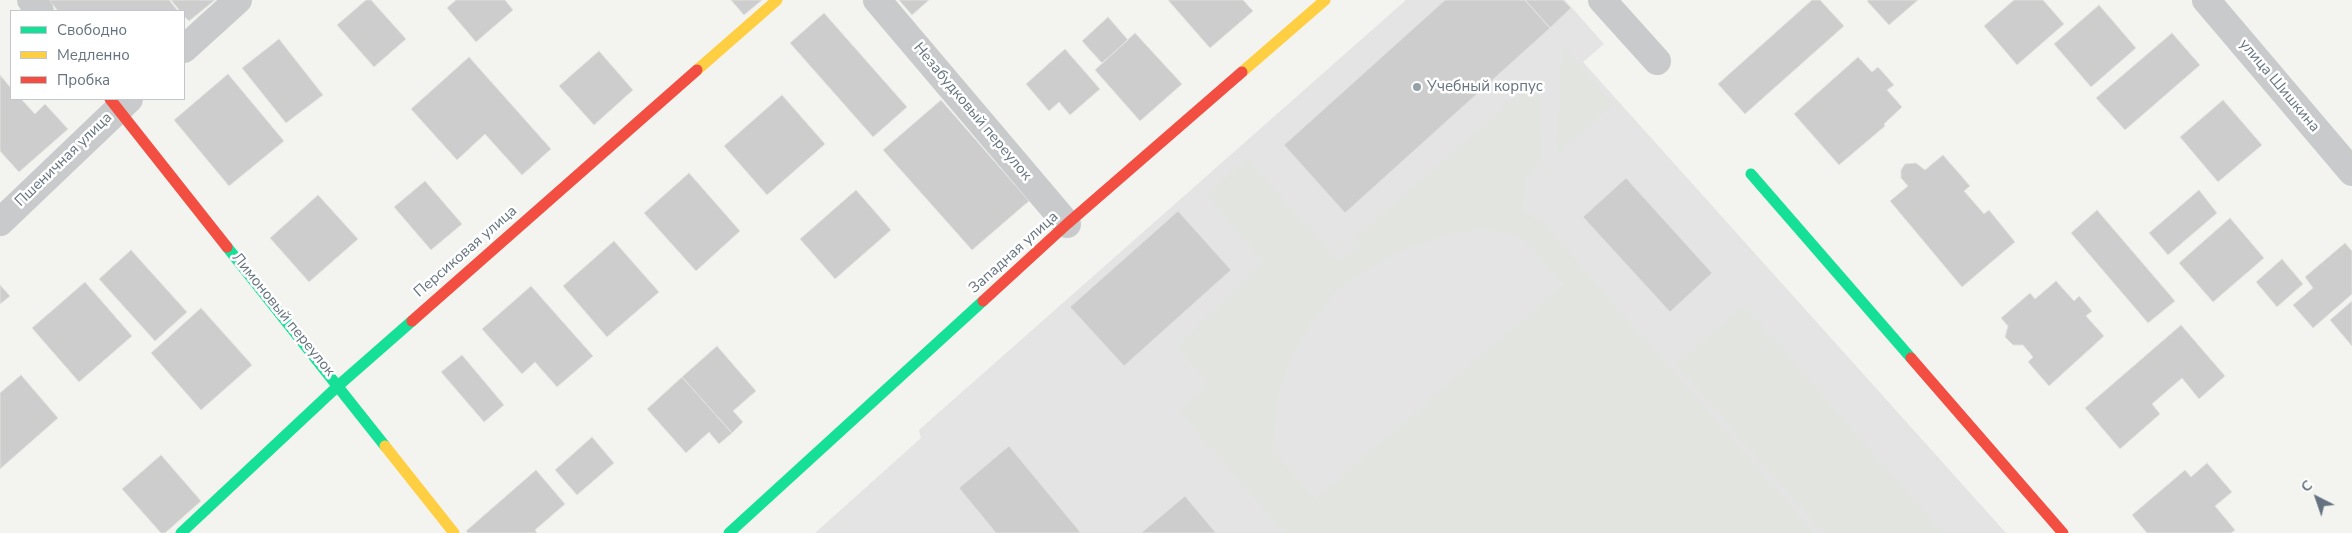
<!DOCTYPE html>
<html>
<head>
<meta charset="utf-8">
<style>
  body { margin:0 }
  #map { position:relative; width:2352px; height:533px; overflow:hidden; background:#f3f3f0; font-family:"Nunito Sans",sans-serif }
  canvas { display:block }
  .legend { position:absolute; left:10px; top:10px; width:175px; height:90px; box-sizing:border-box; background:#fff; border:1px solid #c1c7cc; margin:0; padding:6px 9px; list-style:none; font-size:15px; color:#64737f }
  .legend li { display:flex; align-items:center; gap:10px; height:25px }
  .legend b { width:25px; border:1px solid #c1c7cc }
  .north { position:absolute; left:2292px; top:473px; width:50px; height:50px; -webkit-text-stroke:4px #fff; paint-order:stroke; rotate:319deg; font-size:14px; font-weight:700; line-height:20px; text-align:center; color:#64737f }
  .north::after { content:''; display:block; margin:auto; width:18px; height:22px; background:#64737f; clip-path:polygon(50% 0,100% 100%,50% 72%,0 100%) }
</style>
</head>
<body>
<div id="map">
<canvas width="2352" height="533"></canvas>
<ul class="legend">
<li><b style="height:6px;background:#16e098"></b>Свободно</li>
<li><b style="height:6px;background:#ffcf43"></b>Медленно</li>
<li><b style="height:6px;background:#f24e42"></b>Пробка</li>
</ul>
<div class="north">С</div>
</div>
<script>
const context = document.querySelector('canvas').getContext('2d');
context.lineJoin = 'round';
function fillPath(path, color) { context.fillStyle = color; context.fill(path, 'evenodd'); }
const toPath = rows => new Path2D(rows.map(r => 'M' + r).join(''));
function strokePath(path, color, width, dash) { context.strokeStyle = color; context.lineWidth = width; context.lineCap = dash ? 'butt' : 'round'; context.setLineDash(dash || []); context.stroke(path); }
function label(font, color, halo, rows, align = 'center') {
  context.font = font + ' "Nunito Sans",sans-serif'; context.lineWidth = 5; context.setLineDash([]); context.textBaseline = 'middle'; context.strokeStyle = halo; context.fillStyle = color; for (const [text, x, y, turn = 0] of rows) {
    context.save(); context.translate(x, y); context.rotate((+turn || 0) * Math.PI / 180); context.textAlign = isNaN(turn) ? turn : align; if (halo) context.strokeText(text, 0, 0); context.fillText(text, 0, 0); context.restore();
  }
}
fillPath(toPath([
  [1406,0,1565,0,1604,44,1583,62,2006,533,815,533,921,438,919,430]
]), '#e3e4e3');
fillPath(toPath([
  [1562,45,1613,103,1557,154],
  [1539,78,1542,159,1528,176,1521,211,1542,222,1813,533,1285,533,1180,411,1210,384,1177,346,1265,263,1207,194,1247,160,1338,261,1361,247,1354,239],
  [1482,230,1506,232,1524,239,1564,285,1315,500,1272,450,1278,396,1288,362,1302,336,1332,295,1356,275,1399,251,1427,241,1454,233],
  [1744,306,1858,437,1942,533,1824,533,1677,365]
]), '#e2e5df');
const building = toPath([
  [49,0,169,0,178,11,58,11,49,0],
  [171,0,215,0,189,21,184,16,184,11,180,11,171,0],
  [366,0,371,0,406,39,374,67,337,25,366,0],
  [456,0,505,0,513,10,476,42,447,8,456,0],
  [731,0,762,0,744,15,731,0],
  [899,0,929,0,912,15,899,0],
  [1168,0,1243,0,1253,11,1210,48,1168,0],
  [1445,0,1525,0,1550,28,1345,213,1284,145,1445,0],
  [1525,0,1563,0,1571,8,1550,28,1525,0],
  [1812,0,1820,0,1844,26,1745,114,1718,84,1812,0],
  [1869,0,1918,0,1889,25,1867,1,1869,0],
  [2014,0,2043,0,2064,24,2017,65,1984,26,2014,0],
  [2099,5,2136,48,2091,87,2054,44,2099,5],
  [824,13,907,107,873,137,790,43,824,13],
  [1108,17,1128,40,1102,63,1082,41,1108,17],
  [1135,33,1182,84,1140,121,1095,70,1135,33],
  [2172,33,2200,65,2125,130,2096,98,2172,33],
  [279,39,323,95,286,123,242,68,279,39],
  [1065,49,1100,89,1070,115,1059,102,1049,111,1026,84,1065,49],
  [599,51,633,90,594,125,559,86,599,51],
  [469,57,551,149,522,175,485,134,457,160,411,109,469,57],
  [1858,57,1872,72,1878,67,1894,85,1887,90,1902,107,1884,124,1885,126,1839,165,1794,114,1858,57],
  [228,74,284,141,229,186,174,120,228,74],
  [0,75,11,88,11,99,21,99,35,114,45,104,68,129,19,172,0,151,0,75],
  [782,95,825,144,767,195,724,146,782,95],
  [941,100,1029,201,972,250,883,150,941,100],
  [2223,100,2262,145,2218,182,2180,137,2223,100],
  [1943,155,1970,186,1964,191,1984,214,1989,210,2015,242,1962,287,1890,201,1908,186,1901,178,1901,170,1905,164,1916,163,1925,170,1943,155],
  [689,173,740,231,696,271,644,213,689,173],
  [1626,178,1712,273,1670,312,1583,217,1626,178],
  [425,181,462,224,431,250,394,207,425,181],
  [856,190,891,230,835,279,800,239,856,190],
  [2199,190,2217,213,2168,255,2149,233,2199,190],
  [318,195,358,239,309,282,270,238,318,195],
  [2097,210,2175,301,2148,323,2071,233,2097,210],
  [1178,211,1231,270,1124,366,1070,307,1178,211],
  [2230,218,2264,258,2213,302,2179,263,2230,218],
  [614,241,659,292,607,337,563,286,614,241],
  [2345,243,2352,251,2352,294,2313,328,2293,305,2313,288,2305,277,2345,243],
  [131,250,187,312,155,341,99,279,131,250],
  [2282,259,2303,284,2277,307,2256,282,2282,259],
  [2056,281,2074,301,2079,296,2092,311,2086,316,2104,336,2049,386,2028,362,2033,357,2023,345,2013,345,2005,337,2008,326,2001,318,2030,293,2035,299,2056,281],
  [85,282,132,336,79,382,32,328,85,282],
  [0,285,10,296,0,304,0,285],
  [531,286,593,356,557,387,535,362,522,374,482,329,531,286],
  [2352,301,2352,346,2330,320,2352,301],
  [201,308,252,365,201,410,151,353,201,308],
  [2181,325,2225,376,2199,399,2182,378,2152,404,2160,414,2120,449,2085,408,2181,325],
  [717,346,756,391,733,411,743,422,732,433,682,377,717,346],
  [462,355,504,405,484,422,441,372,462,355],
  [21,375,58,418,0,469,0,393,21,375],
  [682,377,732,433,719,444,709,432,686,453,647,409,682,377],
  [592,437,614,463,577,495,555,470,592,437],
  [1009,446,1081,533,996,533,959,488,1009,446],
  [161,455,201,501,165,533,161,533,122,489,161,455],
  [2207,463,2232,492,2215,506,2235,530,2231,533,2147,533,2132,515,2185,470,2191,477,2207,463],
  [536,470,565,504,535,530,537,533,468,533,466,531,536,470],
  [1185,496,1216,533,1141,533,1185,496]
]);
fillPath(building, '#cccdcc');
strokePath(building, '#e2e2e0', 1);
strokePath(toPath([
  [31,0,40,11],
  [877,0,1067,224],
  [1602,0,1657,61],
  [2206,0,2352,172],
  [184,49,238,0],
  [0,222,129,99]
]), '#c8cacb', 28);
strokePath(toPath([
  [1751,174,1911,358],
  [227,247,385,446],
  [181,533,339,385,412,321],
  [729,533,983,301]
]), '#16e098', 11);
strokePath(toPath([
  [697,70,777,0],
  [1242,72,1325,0],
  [385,446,454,533]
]), '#ffcf43', 11);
strokePath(toPath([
  [110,99,227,247],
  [983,301,1067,224,1242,72],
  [412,321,697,70],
  [1911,358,2063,533]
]), '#f24e42', 11);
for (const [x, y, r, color] of [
  [1417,87,5,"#96a0a7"]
]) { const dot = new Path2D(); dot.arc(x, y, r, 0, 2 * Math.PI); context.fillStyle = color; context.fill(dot); strokePath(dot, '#fff', 2); }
label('15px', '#64737f', '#fff', [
  ["улица Шишкина",2279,86,50],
  ["Незабудковый переулок",972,112,50],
  ["Пшеничная улица",64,160,-44],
  ["Персиковая улица",466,252,-41],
  ["Западная улица",1014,253,-42],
  ["Лимоновый переулок",283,315,51]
]);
label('15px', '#64737f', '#fff', [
  ["Учебный корпус",1427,87]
], 'left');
</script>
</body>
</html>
